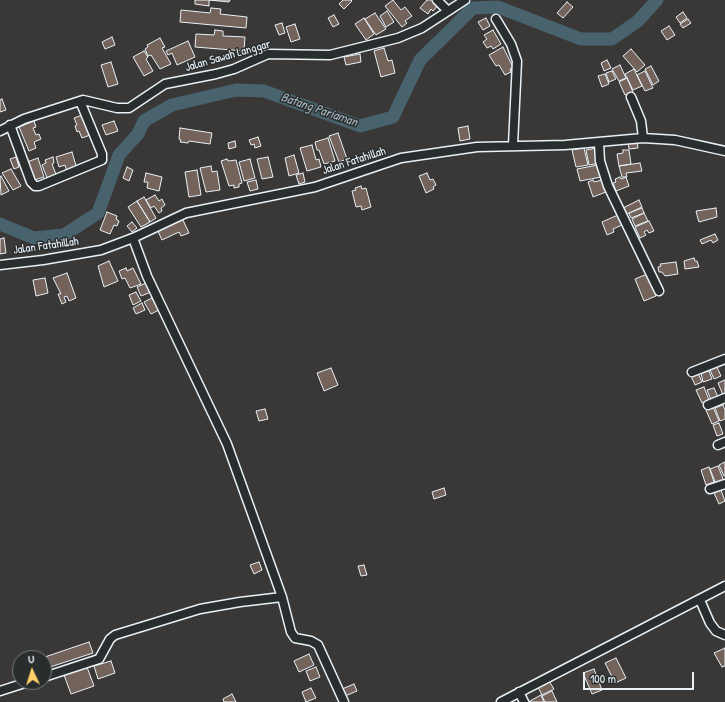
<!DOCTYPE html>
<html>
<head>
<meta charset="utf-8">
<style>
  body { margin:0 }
  #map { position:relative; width:725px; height:702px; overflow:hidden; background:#393837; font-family:"Patrick Hand",sans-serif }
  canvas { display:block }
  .north { position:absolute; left:12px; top:650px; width:40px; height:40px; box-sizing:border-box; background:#2a2d2e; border:1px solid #767b7f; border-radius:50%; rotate:356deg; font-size:11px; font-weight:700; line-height:16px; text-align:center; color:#e8f1f8 }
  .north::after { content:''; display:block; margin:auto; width:14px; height:18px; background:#ffd166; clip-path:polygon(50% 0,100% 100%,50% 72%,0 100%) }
  .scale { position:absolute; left:583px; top:672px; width:111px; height:18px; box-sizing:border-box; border:2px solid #e8f1f8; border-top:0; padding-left:5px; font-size:12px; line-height:14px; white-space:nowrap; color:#e8f1f8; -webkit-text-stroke:3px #2a2d2e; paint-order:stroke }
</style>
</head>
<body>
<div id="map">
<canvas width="725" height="702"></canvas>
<div class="north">U</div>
<div class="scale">100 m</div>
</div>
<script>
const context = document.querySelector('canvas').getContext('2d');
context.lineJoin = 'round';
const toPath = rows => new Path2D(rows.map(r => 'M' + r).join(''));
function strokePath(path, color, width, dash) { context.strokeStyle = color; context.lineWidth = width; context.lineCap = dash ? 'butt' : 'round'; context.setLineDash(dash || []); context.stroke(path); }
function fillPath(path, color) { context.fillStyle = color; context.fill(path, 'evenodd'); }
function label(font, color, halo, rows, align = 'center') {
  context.font = font + ' "Patrick Hand",sans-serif'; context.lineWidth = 3; context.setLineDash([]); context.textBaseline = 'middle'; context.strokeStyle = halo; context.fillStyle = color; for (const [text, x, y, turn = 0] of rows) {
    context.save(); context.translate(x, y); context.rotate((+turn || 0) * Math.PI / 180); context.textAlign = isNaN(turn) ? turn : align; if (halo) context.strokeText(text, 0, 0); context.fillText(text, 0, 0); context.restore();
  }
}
strokePath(toPath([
  [0,224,34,238,64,235,98,213,119,155,138,134,144,121,172,105,236,90,264,91,360,126,393,117,420,60,473,8,498,7,581,39,612,39,638,21,657,0]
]), '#48636d', 13);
const building = toPath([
  [195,0,230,0,229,2,209,0,209,6,195,4,195,0],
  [343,0,351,0,352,1,344,9,339,4,343,0],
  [393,0,401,10,405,7,412,16,405,21,407,23,402,27,385,6,393,0],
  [427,0,434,0,439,4,433,11,431,9,428,14,420,8,427,0],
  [567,2,573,7,563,18,557,13,567,2],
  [211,8,221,9,220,14,247,17,246,28,180,22,181,10,210,13,211,8],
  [387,11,394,22,386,27,380,16,387,11],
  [683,12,687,18,680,23,676,17,683,12],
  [375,13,386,29,376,35,365,19,375,13],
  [334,15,339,24,333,27,328,18,334,15],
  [364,18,374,34,366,40,355,24,364,18],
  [486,18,490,26,483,30,478,22,486,18],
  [688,19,691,23,683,28,680,24,688,19],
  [282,23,285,33,279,35,275,25,282,23],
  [295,24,300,39,291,42,286,27,295,24],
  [669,26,675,35,667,40,661,31,669,26],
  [215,30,223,31,223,36,245,37,244,51,195,47,196,34,214,35,215,30],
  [493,30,501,44,493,49,491,46,487,48,483,42,487,39,484,35,493,30],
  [112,37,115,45,105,49,102,42,112,37],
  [160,38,165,47,162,48,171,64,160,69,151,55,148,56,145,49,148,47,147,45,160,38],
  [188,41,195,57,177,65,172,53,168,55,166,51,188,41],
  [503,47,513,67,510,69,511,72,505,75,499,65,496,66,489,55,503,47],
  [384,48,388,61,392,60,395,73,381,77,374,51,384,48],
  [631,49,645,65,637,72,623,56,631,49],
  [144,51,148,57,146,59,153,71,144,76,133,57,144,51],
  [360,54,361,62,346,65,344,57,360,54],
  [607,60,611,68,604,71,601,63,607,60],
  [111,62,118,84,108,87,101,65,111,62],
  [620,65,626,78,619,81,612,69,620,65],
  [651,66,659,81,653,85,645,69,651,66],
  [634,69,642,86,633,90,625,74,634,69],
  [612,71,616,79,609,82,606,73,612,71],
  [645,71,653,88,645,91,637,75,645,71],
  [605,74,609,84,602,87,598,76,605,74],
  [627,78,633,92,625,95,619,82,627,78],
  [2,99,6,110,0,112,0,100,2,99],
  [85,114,93,134,82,138,79,131,77,132,75,126,77,125,74,118,85,114],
  [34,121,36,127,33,128,36,135,39,134,41,139,34,142,36,148,29,151,19,127,34,121],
  [114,121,118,131,106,135,102,125,114,121],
  [468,126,470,139,460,141,458,128,468,126],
  [180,128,212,133,210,144,189,141,188,143,180,142,181,140,179,139,180,128],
  [338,133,347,159,339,162,329,136,338,133],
  [258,137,261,146,255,148,254,144,251,145,249,140,258,137],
  [328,138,335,161,324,164,319,150,317,150,315,142,328,138],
  [235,141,236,147,229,149,228,143,235,141],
  [637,141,638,148,629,149,628,142,637,141],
  [312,145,316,160,319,159,321,167,307,171,300,148,312,145],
  [584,148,588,165,576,167,572,150,584,148],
  [597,148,600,163,589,165,586,150,597,148],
  [623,150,629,150,631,164,619,166,617,154,623,153,623,150],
  [72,152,77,169,67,172,65,165,59,167,56,157,72,152],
  [294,155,299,173,289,176,285,158,294,155],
  [16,157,19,167,14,169,10,159,16,157],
  [53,157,54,163,52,164,57,177,48,180,42,165,46,163,45,160,53,157],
  [268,157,273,177,262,179,257,159,268,157],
  [38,158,44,177,34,180,27,162,38,158],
  [227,159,228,161,236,160,242,183,239,184,239,187,234,188,234,185,229,186,221,161,227,159],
  [250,159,255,178,244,181,239,162,250,159],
  [640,163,642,171,626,173,627,177,622,177,619,166,640,163],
  [598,165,601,177,580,181,577,169,598,165],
  [211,166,212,172,217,171,220,190,206,192,200,168,211,166],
  [127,167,133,170,129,181,123,178,127,167],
  [11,169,21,186,13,190,2,173,11,169],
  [197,170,201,195,189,197,185,172,197,170],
  [146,173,162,177,159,191,147,188,148,182,144,182,146,173],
  [303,173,305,182,299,184,296,175,303,173],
  [427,173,430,180,433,179,436,185,433,187,434,189,426,193,419,176,427,173],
  [1,176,9,191,1,195,0,177,1,176],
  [620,177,621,179,626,177,629,186,616,191,613,183,616,182,615,179,620,177],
  [256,180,258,189,250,191,247,182,256,180],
  [593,180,594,182,602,180,606,192,593,197,588,182,593,180],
  [361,186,362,189,366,188,371,207,362,210,361,206,356,207,352,191,356,190,355,188,361,186],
  [155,195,159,201,162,199,165,205,161,208,162,211,159,213,154,206,151,208,146,200,155,195],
  [144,197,156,218,150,222,137,201,144,197],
  [639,200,642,207,627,214,626,211,624,211,623,208,639,200],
  [137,201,150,222,141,227,128,207,137,201],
  [642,208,644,213,631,218,629,213,642,208],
  [716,208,717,217,699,222,698,219,696,211,716,208],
  [107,212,117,216,116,219,119,221,117,226,114,225,110,234,100,230,107,212],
  [644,213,648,221,635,226,632,219,644,213],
  [618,215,622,225,613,229,614,232,607,235,602,222,618,215],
  [182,218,189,233,181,236,179,232,162,240,157,229,182,218],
  [649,221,654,231,649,233,647,230,644,232,646,235,640,238,635,227,649,221],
  [132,222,137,228,132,232,127,226,132,222],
  [715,234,718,240,713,243,711,240,702,244,700,240,715,234],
  [4,238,6,253,0,254,0,239,4,238],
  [694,258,695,261,697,261,699,267,685,269,684,261,694,258],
  [109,261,118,281,104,287,98,266,109,261],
  [676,262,678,274,665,276,662,272,659,272,658,267,661,266,660,264,676,262],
  [126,268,127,271,133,268,141,284,130,288,125,278,122,279,119,271,126,268],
  [67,273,76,298,69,301,67,296,64,297,66,302,62,304,58,294,61,294,53,278,67,273],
  [650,273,656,296,644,301,635,279,650,273],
  [45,278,48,293,36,296,33,280,45,278],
  [146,283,151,292,141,296,137,287,146,283],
  [136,292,141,301,133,305,129,295,136,292],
  [152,298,159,310,151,314,144,302,152,298],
  [142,303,145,310,136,314,133,308,142,303],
  [717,367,721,376,714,379,710,370,717,367],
  [331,368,338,385,324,391,317,373,331,368],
  [709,371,712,379,703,382,701,373,709,371],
  [698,373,702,382,695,385,691,376,698,373],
  [725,380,725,394,723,395,718,383,725,380],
  [704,387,709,400,702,403,696,390,704,387],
  [714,388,718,397,711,400,707,390,714,388],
  [723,405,725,410,725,419,720,421,715,408,723,405],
  [713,407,719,421,712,424,706,410,713,407],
  [265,409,268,419,259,421,256,411,265,409],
  [719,423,723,434,717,436,713,425,719,423],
  [725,462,725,476,724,476,719,465,725,462],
  [718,466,724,481,716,484,710,469,718,466],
  [709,467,714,482,706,485,701,470,709,467],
  [444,488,446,495,434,499,432,492,444,488],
  [721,490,725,501,719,504,714,493,721,490],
  [259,562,262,570,254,574,250,565,259,562],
  [364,565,367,575,361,576,358,566,364,565],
  [89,642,93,653,44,669,44,658,42,658,89,642],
  [725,648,725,666,722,667,714,653,725,648],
  [309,654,314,665,299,672,294,661,309,654],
  [616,658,626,678,615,683,605,663,616,658],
  [111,661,115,673,98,679,94,666,111,661],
  [87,667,94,686,71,694,64,675,87,667],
  [316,667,320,677,310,681,306,671,316,667],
  [594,669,602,690,592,694,583,673,594,669],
  [549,681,554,689,542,695,538,687,549,681],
  [354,684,357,691,345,696,342,689,354,684],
  [311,688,316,698,306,702,302,692,311,688],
  [552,691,557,702,545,702,542,696,552,691],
  [232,694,236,702,224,702,223,699,232,694],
  [541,695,544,702,528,702,541,695]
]);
fillPath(building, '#74635a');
strokePath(building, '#e8f1f8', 1);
const minor = toPath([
  [437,0,447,10],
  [496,19,511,44,517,61,513,145],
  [631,97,641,121,643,138],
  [10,125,31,182,35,186,39,186,102,160,102,154,80,101],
  [0,131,24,119,83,100,117,108,129,108,165,84,216,74,234,69,268,54,330,55,398,38,422,28,465,0],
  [599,143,600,161,608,186,659,291],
  [133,238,147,276,227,444,282,597,291,632,295,638,311,641,318,645,344,702],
  [0,265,43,260,101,250,133,238,186,213,315,187,401,158,477,147,565,145,643,138,675,140,725,151],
  [692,372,725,359],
  [708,405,725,398],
  [718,445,725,442],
  [710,489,725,484],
  [700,600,710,623,716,631,725,635],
  [44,677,99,659,110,639,115,635,200,609,240,602,282,597],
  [0,691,28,682],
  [519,692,524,702],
  [501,702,725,586]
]);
strokePath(minor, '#e8f1f8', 11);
strokePath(minor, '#2a2d2e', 8);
label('12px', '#e8f1f8', '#2a2d2e', [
  ["Jalan Sawah Langgar",228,56,-16],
  ["Jalan Fatahillah",354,161,-18],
  ["Jalan Fatahillah",46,246,-8]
]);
label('italic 13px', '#a8b8c0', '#2a2d2e', [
  ["Batang Pariaman",319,110,19]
]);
</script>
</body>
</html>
